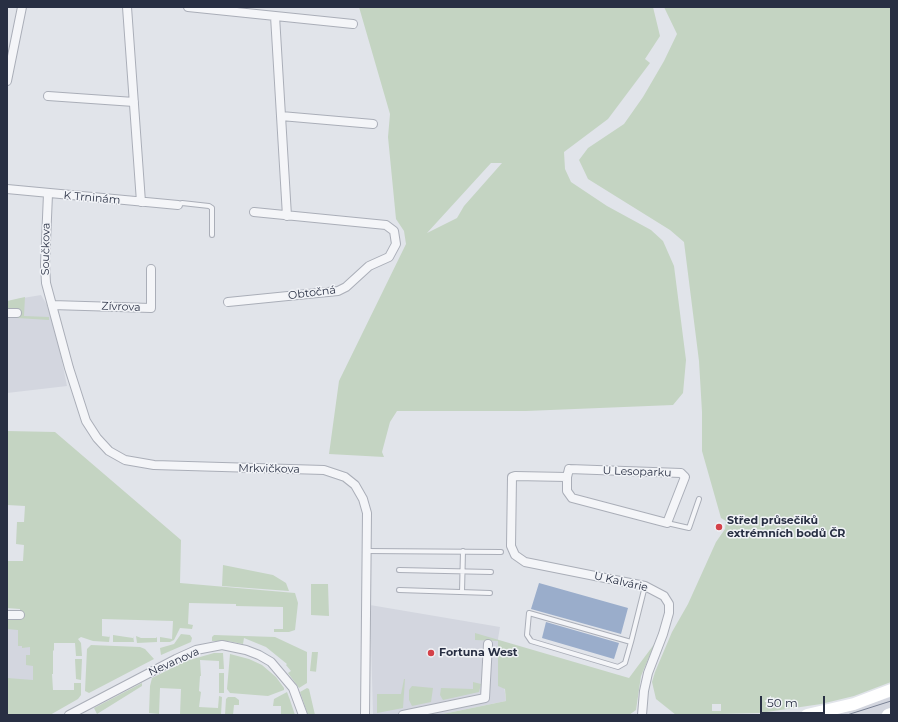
<!DOCTYPE html>
<html>
<head>
<meta charset="utf-8">
<style>
  body { margin:0 }
  #map { position:relative; width:898px; height:722px; overflow:hidden; background:#e1e4ea; font-family:Montserrat,sans-serif }
  canvas { display:block }
  .frame { position:absolute; inset:0; border:8px solid #282f43; pointer-events:none }
  .scale { position:absolute; left:760px; top:696px; width:65px; height:18px; box-sizing:border-box; border:2px solid #282f43; border-top:0; padding-left:5px; font-size:12px; line-height:14px; white-space:nowrap; color:#282f43; -webkit-text-stroke:3px #f1f3f7; paint-order:stroke }
</style>
</head>
<body>
<div id="map">
<canvas width="898" height="722"></canvas>
<div class="frame"></div>
<div class="scale">50 m</div>
</div>
<script>
const context = document.querySelector('canvas').getContext('2d');
context.lineJoin = 'round';
function fillPath(path, color) { context.fillStyle = color; context.fill(path, 'evenodd'); }
const toPath = rows => new Path2D(rows.map(r => 'M' + r).join(''));
function strokePath(path, color, width, dash) { context.strokeStyle = color; context.lineWidth = width; context.lineCap = dash ? 'butt' : 'round'; context.setLineDash(dash || []); context.stroke(path); }
function label(font, color, halo, rows, align = 'center') {
  context.font = font + ' Montserrat,sans-serif'; context.lineWidth = 3; context.setLineDash([]); context.textBaseline = 'middle'; context.strokeStyle = halo; context.fillStyle = color; for (const [text, x, y, turn = 0] of rows) {
    context.save(); context.translate(x, y); context.rotate((+turn || 0) * Math.PI / 180); context.textAlign = isNaN(turn) ? turn : align; if (halo) context.strokeText(text, 0, 0); context.fillText(text, 0, 0); context.restore();
  }
}
fillPath(toPath([
  [41,295,47,305,57,337,67,386,7,393,7,310,17,299],
  [370,605,500,627,498,639,506,701,438,715,373,715],
  [7,622,42,623,39,715,7,715],
  [891,697,891,710,877,715,835,715]
]), '#d3d6df');
fillPath(toPath([
  [359,7,653,7,660,36,645,59,650,63,608,119,564,152,565,169,571,182,607,206,651,230,663,241,674,266,686,360,683,393,673,405,526,411,397,411,390,422,382,452,384,457,329,454,339,381,406,244,404,231,396,219,388,137,390,114],
  [491,163,502,163,464,206,457,218,427,233],
  [664,7,891,7,891,682,854,696,821,704,760,713,676,715,656,699,652,682,655,672,672,632,688,604,716,542,725,529,726,521,721,518,702,451,702,412,699,361,684,242,670,230,588,179,579,160,588,148,624,124,643,97,664,61,677,34],
  [712,704,721,704,721,711,712,711],
  [25,297,24,316,49,317,49,320,17,318,17,310,7,310,7,301],
  [7,431,55,432,181,540,180,583,295,593,298,603,295,630,289,632,274,632,274,629,283,629,283,607,236,606,236,604,189,603,188,624,193,625,192,629,180,628,174,640,170,642,160,642,160,637,172,639,173,621,102,619,102,636,110,637,110,635,109,642,93,641,81,637,78,639,81,643,82,656,76,656,75,643,54,643,54,650,53,651,53,674,52,674,53,690,74,690,74,683,81,683,81,695,78,699,50,715,7,715,7,678,33,680,33,666,26,665,26,655,30,655,30,647,22,648,22,646,18,646,18,630,7,629,8,618,20,617,20,609,7,608,7,561,23,561,24,545,16,544,17,522,24,522,25,506,7,505],
  [223,565,273,575,286,583,289,591,222,586],
  [311,584,328,584,329,616,311,615],
  [475,633,629,678,655,643,641,676,636,710,629,715,438,715,506,701,505,689,498,686,498,641,475,640],
  [181,634,190,635,192,638,191,642,161,655,160,648,174,644],
  [113,635,133,638,133,636,134,642,113,642],
  [214,635,275,637,307,652,307,683,299,688,288,673,291,671,286,665,287,664,266,647,244,638,243,644,228,641,212,641,212,637],
  [136,636,141,638,156,638,157,637,157,642,137,643],
  [91,645,140,647,145,649,154,659,89,693,85,691,87,649],
  [312,652,318,652,316,672,318,672,310,671],
  [214,653,223,653,224,669,219,669,219,661,200,660,201,676,200,676,199,691,201,692,199,707,218,708,219,696,222,697,221,715,180,715,181,689,160,688,159,714,149,713,150,686,152,678,186,661],
  [230,654,249,659,262,665,276,677,284,688,284,690,268,696,230,693,227,689],
  [75,659,82,659,81,680,76,679],
  [219,673,224,673,224,693,219,693],
  [404,679,405,679,403,708,377,713,377,694,401,694],
  [473,682,481,684,479,692,443,700,440,695,441,688,473,689],
  [142,683,142,686,97,714,94,708],
  [412,686,433,688,431,702,412,706,409,700,409,690],
  [307,688,309,689,315,715,308,715,300,692],
  [287,692,290,700,295,715,281,715,281,706,273,706,274,699],
  [228,697,235,697,239,700,239,705,234,705,233,715,225,715,226,699]
]), '#c4d4c2');
fillPath(toPath([
  [539,583,628,608,621,634,531,609],
  [546,622,619,643,614,659,542,638]
]), '#9aadcb');
const lane = toPath([
  [178,205,182,203,209,206,212,208,212,235],
  [667,523,689,528,699,499],
  [367,551,501,552],
  [399,570,491,572],
  [399,590,490,593],
  [462,592,463,551],
  [631,642,529,613,527,635,531,641,618,667,625,663,631,642,645,586]
]);
const street = toPath([
  [127,7,141,202],
  [188,7,353,24],
  [275,16,287,216],
  [7,81,22,7],
  [48,96,134,102],
  [281,116,373,124],
  [7,189,178,205],
  [48,194,45,265,46,283,69,368,86,421,97,438,109,451,125,460,154,465,324,470,345,477,355,485,363,499,367,513,365,715],
  [228,302,338,291,346,287,369,266,389,257,396,244,394,231,386,225,254,212],
  [52,305,151,308,151,269],
  [7,313,17,313],
  [569,469,681,473,685,477,667,523,572,498,567,491,567,477,569,469],
  [567,477,515,476,512,477,511,546,515,555,525,562,645,586,664,596,669,604,669,613,663,634,648,673,644,691,642,715],
  [7,615,20,615],
  [69,715,176,659,196,650,222,645,246,650,259,655,271,662,293,688,303,715],
  [403,715,485,698,488,644]
]);
strokePath(lane, '#aaaeb8', 6);
strokePath(street, '#aaaeb8', 10);
strokePath(lane, '#f4f5f8', 4);
strokePath(street, '#f4f5f8', 8);
strokePath(toPath([
  [807,715,854,704,891,690],
  [888,715,891,714]
]), '#fff', 12);
strokePath(toPath([
  [847,715,891,701]
]), '#798194', 1);
for (const [x, y, r, color] of [
  [719,527,4,"#d44149"],
  [431,653,4,"#d44149"]
]) { const dot = new Path2D(); dot.arc(x, y, r, 0, 2 * Math.PI); context.fillStyle = color; context.fill(dot); strokePath(dot, '#f1f3f7', 1.5); }
label('11px', '#282f43', '#f1f3f7', [
  ["K Trninám",92,198,5],
  ["Součkova",46,249,-89],
  ["Obtočná",312,293,-7],
  ["Zívrova",121,307,2],
  ["Mrkvičkova",269,469,1],
  ["U Lesoparku",637,472,2],
  ["U Kalvárie",621,582,13],
  ["Nevanova",174,662,-24]
]);
label('bold 11px', '#282f43', '#f1f3f7', [
  ["Střed průsečíků",727,521],
  ["extrémních bodů ČR",727,534],
  ["Fortuna West",439,653]
], 'left');
</script>
</body>
</html>
